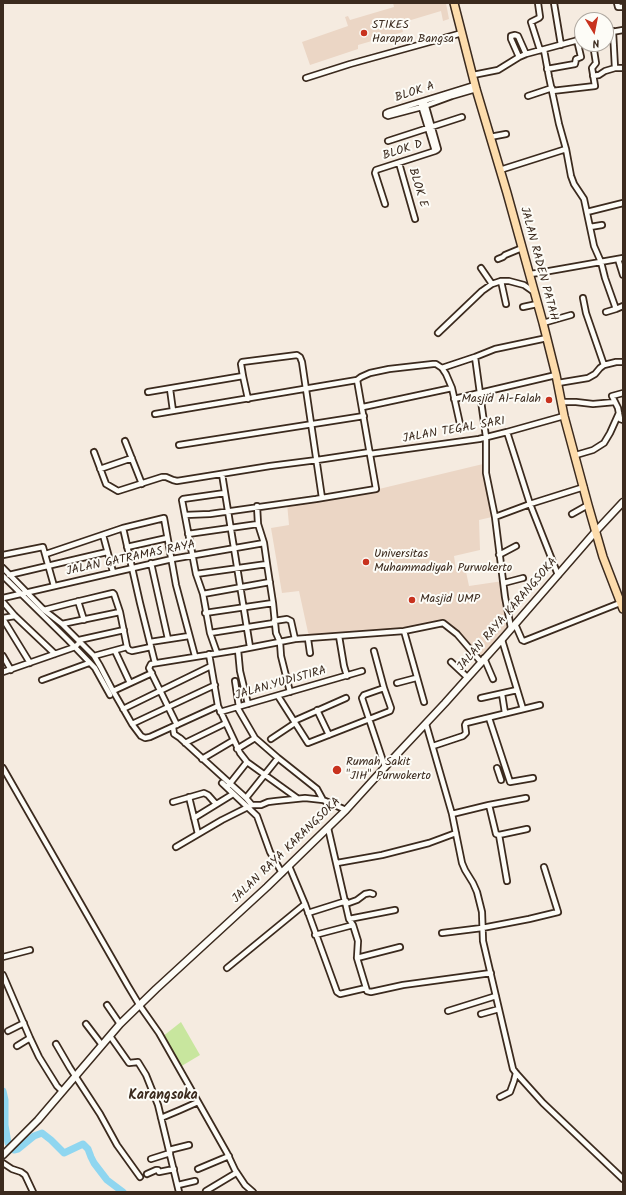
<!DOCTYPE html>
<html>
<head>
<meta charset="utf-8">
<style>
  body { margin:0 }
  #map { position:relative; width:626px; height:1195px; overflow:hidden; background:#f5ebe0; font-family:Kalam,sans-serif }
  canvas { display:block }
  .frame { position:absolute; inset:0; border:4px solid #3b2a1e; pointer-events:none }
  .north { position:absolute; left:574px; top:12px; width:40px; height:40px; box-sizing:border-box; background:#fdfcf7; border:1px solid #afa8a0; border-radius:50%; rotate:170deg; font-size:11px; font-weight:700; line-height:16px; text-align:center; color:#3b2a1e }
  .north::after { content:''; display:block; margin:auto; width:14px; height:18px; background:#c8321e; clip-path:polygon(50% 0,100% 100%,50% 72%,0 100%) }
</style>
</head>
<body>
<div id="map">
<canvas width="626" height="1195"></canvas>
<div class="frame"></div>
<div class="north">N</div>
</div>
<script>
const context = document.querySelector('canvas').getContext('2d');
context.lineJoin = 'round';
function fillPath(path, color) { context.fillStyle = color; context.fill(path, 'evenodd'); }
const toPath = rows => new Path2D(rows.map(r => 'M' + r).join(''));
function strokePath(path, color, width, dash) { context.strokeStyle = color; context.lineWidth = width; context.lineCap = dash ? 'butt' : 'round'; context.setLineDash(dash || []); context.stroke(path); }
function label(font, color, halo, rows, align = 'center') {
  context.font = font + ' Kalam,sans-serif'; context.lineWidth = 4; context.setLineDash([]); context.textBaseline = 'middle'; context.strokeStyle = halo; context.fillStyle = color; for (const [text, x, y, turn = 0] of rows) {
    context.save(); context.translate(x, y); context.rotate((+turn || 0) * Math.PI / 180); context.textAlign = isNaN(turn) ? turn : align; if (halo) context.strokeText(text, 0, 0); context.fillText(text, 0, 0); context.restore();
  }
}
fillPath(toPath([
  [393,3,446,3,449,19,443,21,441,11,401,23,403,32,358,45,358,49,310,65,302,42,348,26,345,17,348,16,350,20,394,7],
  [483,464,492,517,479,520,480,550,454,556,456,570,465,567,469,586,503,581,510,628,481,661,442,622,397,630,309,637,299,591,282,593,271,528,289,525,287,503,379,489]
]), '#ebd6c5');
fillPath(toPath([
  [181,1022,200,1055,180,1067,162,1037]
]), '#c8e69e');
strokePath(toPath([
  [3,1091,5,1100,5,1125,8,1143,14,1150,18,1149,34,1136,42,1133,51,1140,64,1153,83,1144,88,1149,91,1157,94,1163,107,1180,123,1192]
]), '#8fd6f0', 7);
const street = toPath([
  [538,3,540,17,539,18,531,22,540,50],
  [554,3,561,45],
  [617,3,618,7,623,7],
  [613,31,615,68],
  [606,33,623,30],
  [544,50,549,77,559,124,566,149,571,176,574,184,584,199,594,246,601,262,605,278,616,309,623,306],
  [519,57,511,39,511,36,515,35,518,36,526,54],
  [547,69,575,64,576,59,581,57,577,40],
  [473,75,498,70,519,57,526,54,582,39],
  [593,76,599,75,605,71,615,68,623,68],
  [306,78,350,64,462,33],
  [475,85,388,112,386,113,386,115,388,116,422,107,452,96,476,89],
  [552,91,595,86,592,68,596,63,593,44],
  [528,96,552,88],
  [425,103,438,149,437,150,435,151],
  [421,105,435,151],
  [490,137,506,134],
  [388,141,462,117],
  [399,163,415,219],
  [500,170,566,149],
  [385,204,375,173,376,170,435,151],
  [587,212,623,203],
  [590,227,602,225],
  [498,259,503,257,505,255,522,248],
  [618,259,623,275],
  [481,268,492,284],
  [529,274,538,273,623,258],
  [501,281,506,304],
  [583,298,586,313,604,365],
  [523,307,537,304],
  [606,312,616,309],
  [543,323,571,315],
  [438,333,482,291,492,284,501,281,509,281,524,285,534,292],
  [475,357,486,437,486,473,495,517,505,597,511,628],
  [442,368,475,357,495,349,547,338],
  [243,376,248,399],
  [558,383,588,378,595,374,600,368,604,365,616,362,623,362],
  [170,389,173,411],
  [148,392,243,376,241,364,242,362,297,355,300,357,302,362,322,498],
  [623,393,612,396,618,408,620,419,623,420],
  [454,399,556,375],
  [561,402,576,402,593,404,615,402],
  [363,407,452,388],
  [155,414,357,380,361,377,370,373,389,369,433,364,436,364,442,368,446,374,452,388,460,424],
  [507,432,530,504,558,575],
  [125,441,142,484],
  [179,445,364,416],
  [94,452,106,484,118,491,162,477,166,477,173,480,177,481,270,466,317,460,370,452],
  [370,454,479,439,507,432,564,416],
  [576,455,593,450,604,443,610,433,619,413],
  [100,469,132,458],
  [222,474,250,647],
  [257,506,258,524,264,543,267,564,273,603,276,633,280,642,281,656,290,692],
  [572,514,588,505],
  [185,515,210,514,316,499,376,489,357,380],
  [495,517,530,504,584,487],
  [123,528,140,603,155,663],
  [188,534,258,524],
  [103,535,113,572],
  [127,547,167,538],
  [46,554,123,528,164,518,176,585,195,656],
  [3,555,43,547,54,586],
  [499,555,516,546],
  [151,563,168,639],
  [3,568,44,610,62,624,94,656,100,666,113,691,132,724,141,736,145,738,150,737,218,706],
  [196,574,267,564],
  [9,575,107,552],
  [3,576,68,640,95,668,110,695],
  [504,583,523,578],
  [203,594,270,582],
  [3,598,172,559,264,543],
  [78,601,84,620],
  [3,602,15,616,55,654],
  [44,610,71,603,113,593,114,594,120,612,127,647,94,656],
  [205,613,273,603],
  [3,618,15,616],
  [3,619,30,663],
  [274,621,287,619,291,621,295,639],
  [62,624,120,612],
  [515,624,522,640,524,641,620,603],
  [404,631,424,702],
  [210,633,274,623],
  [339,636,344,666,347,676],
  [308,639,310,653],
  [79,640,124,630],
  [502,640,523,709],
  [150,642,189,636],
  [127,647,129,650,132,651,151,647],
  [238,650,240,671,248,704],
  [115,651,130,683],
  [217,653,210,633,203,594,196,574,182,500,183,499,225,493],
  [209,654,218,706,240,753,247,762,297,798],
  [3,656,11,670],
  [484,658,493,679],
  [451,662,467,677],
  [3,672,75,647,80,642],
  [42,680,89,663],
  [235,681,239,707],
  [397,683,416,678],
  [384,688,364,695,362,698,385,767],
  [113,691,152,673],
  [502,694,505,713],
  [278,696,308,743,390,711,391,708,384,688,374,651],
  [481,698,517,690],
  [237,707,255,738,278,758,317,789,323,800],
  [123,709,211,666],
  [317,710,329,735],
  [220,712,362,671],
  [489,718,510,782,533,778],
  [294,721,346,698],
  [132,724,215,685],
  [426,724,452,814,462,863,465,870,473,883,477,892,482,912,483,941,513,1069,516,1073,543,1103,623,1179],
  [177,725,149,668,151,664,238,650,295,639,404,631,443,623,457,634,481,662],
  [173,727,174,734,180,738,246,798,252,805],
  [271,739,295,723],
  [185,743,226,723],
  [433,746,463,736,466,733,465,725,466,723,540,705],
  [237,749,255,738],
  [202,759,234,740],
  [3,768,128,986,140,1006,159,1033,188,1084,227,1153,235,1170,245,1185,253,1192],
  [497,768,501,780],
  [222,783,257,816,270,852,282,873],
  [228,786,247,762],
  [189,797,198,834],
  [246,798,278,758],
  [173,802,204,793,208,795,216,804],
  [489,805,496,834,499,835,507,881],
  [452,814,489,805,526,798],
  [194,818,233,794],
  [328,828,349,919,353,925,358,941,357,958,367,991,371,992,403,985,491,973],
  [499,835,527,829],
  [176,847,222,820,252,805,261,805,268,802,276,801,305,798,323,800,346,810],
  [337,863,382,855,429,843,456,833],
  [289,866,305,904,337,992,340,994,366,988],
  [346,904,357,900,365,894,370,893,373,894],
  [308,913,346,901],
  [349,919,395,910],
  [442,933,482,928,529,919,558,912,544,867],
  [315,935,353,925],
  [3,957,30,950],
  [357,958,400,947],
  [227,968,305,904],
  [3,975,30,1038,39,1057,57,1086,62,1091],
  [107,1005,120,1024],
  [448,1011,496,996],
  [481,1014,499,1009],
  [86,1024,102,1045],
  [8,1031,24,1023],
  [110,1036,129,1063,138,1062,146,1075,158,1105,179,1192],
  [56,1044,70,1068,100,1114,117,1145,140,1177],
  [17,1046,30,1038],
  [500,1097,510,1092,514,1081,516,1073],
  [161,1118,180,1110,198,1102],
  [169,1150,189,1145],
  [151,1159,170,1153],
  [3,1163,12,1169,21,1172,25,1175,33,1192],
  [198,1169,229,1156],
  [147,1174,156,1170,158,1170,159,1172,174,1169],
  [178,1185,195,1181],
  [206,1191,236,1173]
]);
const secondary = toPath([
  [3,1155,38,1120,120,1024,156,989,267,887,346,810,385,767,445,703,504,637,596,531,623,502]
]);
const primary = toPath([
  [454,3,476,89,507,193,543,323,556,375,564,416,588,505,603,557,623,609]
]);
strokePath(street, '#3b2a1e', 8);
strokePath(secondary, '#3b2a1e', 9);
strokePath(primary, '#3b2a1e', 10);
strokePath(street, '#fdfcf7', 4.5);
strokePath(secondary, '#fdfcf7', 6);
strokePath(primary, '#fddcac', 7);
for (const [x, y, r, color] of [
  [364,33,4,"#c8321e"],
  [549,400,4,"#c8321e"],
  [366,562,4,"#c8321e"],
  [412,600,4,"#c8321e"],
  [337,770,5,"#c8321e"]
]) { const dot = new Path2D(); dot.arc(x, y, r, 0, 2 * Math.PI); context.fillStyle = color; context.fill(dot); strokePath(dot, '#fdfcf7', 1.5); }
label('12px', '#3b2a1e', '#fdfcf7', [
  ["STIKES",372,26],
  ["Harapan Bangsa",372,40],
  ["Masjid Al-Falah",541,400,"right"],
  ["Universitas",374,555],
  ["Muhammadiyah Purwokerto",374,569],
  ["Masjid UMP",420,600],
  ["Rumah Sakit",346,763],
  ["\"JIH\" Purwokerto",346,777]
], 'left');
label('12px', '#3b2a1e', '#fdfcf7', [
  ["BLOK A",415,93,-18],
  ["BLOK D",403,151,-18],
  ["BLOK E",417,188,73],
  ["JALAN RADEN PATAH",538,264,75],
  ["JALAN TEGAL SARI",454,431,-10],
  ["JALAN GATRAMAS RAYA",131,559,-12],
  ["JALAN RAYA KARANGSOKA",508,615,-49],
  ["JALAN.YUDISTIRA",281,684,-16],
  ["JALAN RAYA KARANGSOKA",287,851,-44]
]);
label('bold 14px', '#3b2a1e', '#fdfcf7', [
  ["Karangsoka",163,1097]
]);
</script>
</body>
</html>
